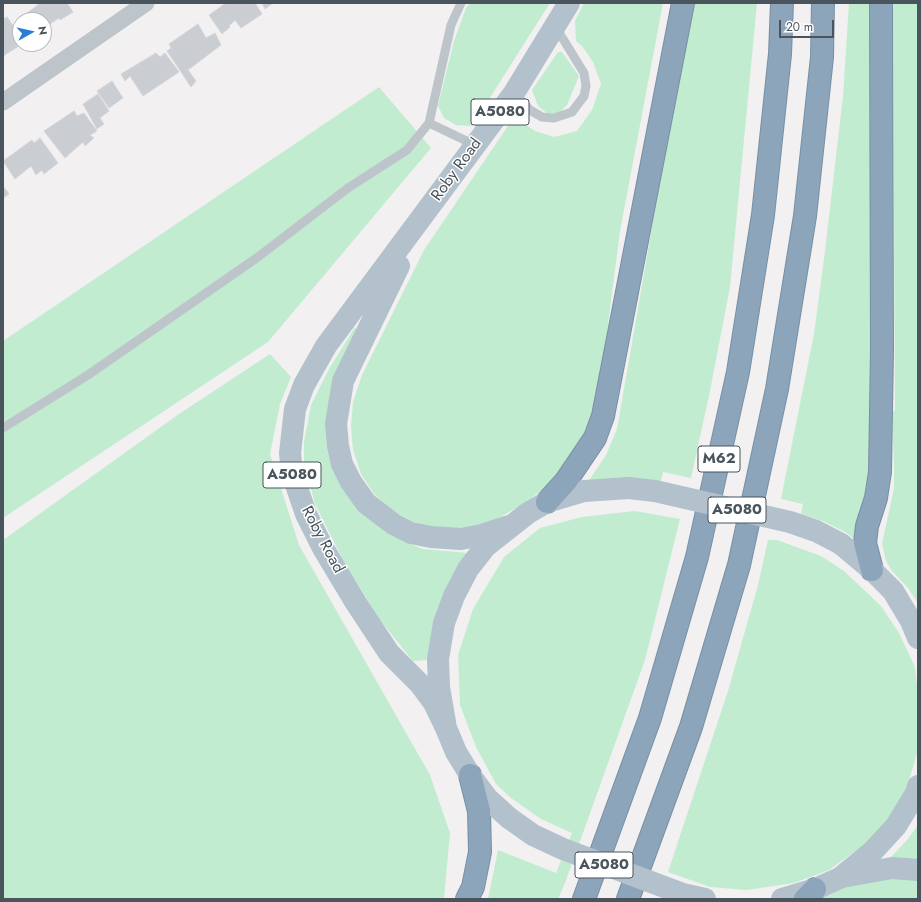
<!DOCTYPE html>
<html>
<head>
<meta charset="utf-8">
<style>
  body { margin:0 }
  #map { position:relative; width:921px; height:902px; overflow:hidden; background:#f2f0f0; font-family:Jost,sans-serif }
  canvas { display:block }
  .frame { position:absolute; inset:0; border:4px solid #49545c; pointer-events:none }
  .north { position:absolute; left:12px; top:12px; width:40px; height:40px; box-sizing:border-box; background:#fff; border:1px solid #b6bbbe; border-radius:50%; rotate:82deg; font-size:11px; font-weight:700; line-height:16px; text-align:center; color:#49545c }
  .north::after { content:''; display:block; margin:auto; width:14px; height:18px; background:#287dd4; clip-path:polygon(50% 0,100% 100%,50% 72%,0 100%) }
  .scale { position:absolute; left:779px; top:20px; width:55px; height:18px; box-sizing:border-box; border:2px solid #49545c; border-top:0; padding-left:5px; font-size:12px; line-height:14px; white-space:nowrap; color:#49545c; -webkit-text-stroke:3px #fff; paint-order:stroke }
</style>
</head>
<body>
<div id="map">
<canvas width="921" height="902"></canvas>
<div class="frame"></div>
<div class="north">N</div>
<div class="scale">20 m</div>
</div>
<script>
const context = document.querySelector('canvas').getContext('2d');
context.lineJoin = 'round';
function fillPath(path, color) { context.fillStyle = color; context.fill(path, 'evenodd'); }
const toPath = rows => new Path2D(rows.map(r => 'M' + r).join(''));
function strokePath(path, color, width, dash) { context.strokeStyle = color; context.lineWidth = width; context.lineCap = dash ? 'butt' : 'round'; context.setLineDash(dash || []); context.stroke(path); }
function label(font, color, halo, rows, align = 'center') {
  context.font = font + ' Jost,sans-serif'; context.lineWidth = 3; context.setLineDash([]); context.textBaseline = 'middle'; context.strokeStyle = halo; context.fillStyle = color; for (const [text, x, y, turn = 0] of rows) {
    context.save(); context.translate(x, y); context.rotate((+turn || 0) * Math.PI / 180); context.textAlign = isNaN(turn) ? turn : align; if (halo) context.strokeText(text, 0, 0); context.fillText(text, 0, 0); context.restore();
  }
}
fillPath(toPath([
  [470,3,550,3,472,126,456,125,444,118,438,106,454,41,466,8],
  [584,3,663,3,620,231,597,410,576,456,553,482,522,505,487,524,459,530,433,528,414,522,394,512,375,495,361,474,353,450,351,426,353,402,362,375,424,250,514,117,535,131,554,137,577,131,592,110,601,84,593,62,582,46,576,41,575,21],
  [691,3,757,3,730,287,709,396,691,478,663,472,661,481,636,478,588,482,606,455,617,429],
  [849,3,870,3,872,482,859,542,845,532,823,521,801,514,803,504,781,499,814,334,825,251,843,96],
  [893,3,918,3,918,603,908,588,892,571,886,561,882,544,894,488,894,465,892,412,895,411],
  [558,52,562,52,579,76,567,105,559,113,547,113,538,106,532,90],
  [379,87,431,148,268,342,3,518,3,341],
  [355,327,356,330,331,410,367,517,386,533,405,542,423,549,468,553,434,623,427,660,413,661,380,620,343,560,315,504,304,462,304,442,311,405,329,369],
  [270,354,291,377,280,404,270,454,299,545,430,775,450,833,444,899,3,899,3,540,179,414],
  [635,511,680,519,645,660,565,883,558,899,488,899,498,850,556,873,572,833,541,819,511,798,496,784,476,747,460,705,458,655,473,609,504,557,540,528,582,517],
  [768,540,777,540,821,556,844,571,881,606,899,633,915,667,918,694,917,753,909,780,896,811,868,842,829,870,794,883,747,890,710,887,668,872,728,691,758,585],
  [918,825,918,862,889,859,908,839],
  [918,870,918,899,805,899,815,889]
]), '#c2ecd0');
const building = toPath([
  [37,3,67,3,73,12,60,20,59,18,44,28,44,20,28,20,24,15,38,5,37,3],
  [226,3,255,3,262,14,241,28,235,20,229,26,230,27,222,34,209,15,226,3],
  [262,3,273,3,265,9,262,3],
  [7,17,20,35,20,44,22,44,3,56,3,19,7,17],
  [198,24,206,38,215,33,221,45,188,70,196,81,191,87,167,51,171,48,169,44,198,24],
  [156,53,160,57,165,53,179,72,143,96,130,76,125,81,121,74,156,53],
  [112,81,123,98,109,108,97,91,112,81],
  [98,94,109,111,100,118,104,124,97,129,83,104,98,94],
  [74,111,77,116,84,113,97,131,90,135,94,138,85,146,83,142,65,158,44,131,74,111],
  [40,138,58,163,44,174,42,170,36,175,31,166,15,179,3,161,32,140,34,143,40,138],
  [3,186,9,194,3,198,3,186]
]);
fillPath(building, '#cacdd2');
strokePath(building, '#d4d6db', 1);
const highway = toPath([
  [547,502,566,481,595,438,603,416,683,3],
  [872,570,865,543,867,526,876,498,880,472,882,350,881,3],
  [467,899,473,887,480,852,479,811,470,775],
  [584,899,650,718,697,557,738,372,763,215,780,54,782,3],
  [628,899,691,727,739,565,777,389,805,216,822,57,823,3],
  [805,899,815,889]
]);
strokePath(highway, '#7790a6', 24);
strokePath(toPath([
  [514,93,530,110,542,117,554,118,572,112,584,96,586,86,584,73,555,26],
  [429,123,451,25,461,3],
  [3,428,88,375,258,257,348,188,407,150,429,123,475,145]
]), '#bdc5cb', 9);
strokePath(toPath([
  [3,102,146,3]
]), '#bdc5cb', 17);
strokePath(toPath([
  [399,266,343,381,336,424,338,446,342,464,351,482,366,503,393,524,411,533,431,537,461,539,482,535,509,526],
  [841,544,872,570,893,591,911,621,918,638],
  [446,728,434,703,420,684,389,653,356,603,323,548,306,514,292,473,290,453,295,409,304,385,326,346,514,93,569,3],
  [509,818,488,799,470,775,456,752,446,728,439,687,438,659,444,623,454,596,468,569,486,546,528,513,547,502,584,491,629,488],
  [842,877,892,868,918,870],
  [782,899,815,889,840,878,873,851,896,826,916,793,918,786]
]), '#b2c1cc', 22);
strokePath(highway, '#8ca5ba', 22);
strokePath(toPath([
  [629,488,655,491,790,522,816,531,841,544],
  [509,818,533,835,563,849,683,894,705,899]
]), '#b2c1cc', 22);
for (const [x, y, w] of [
  [500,112,58],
  [719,459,42],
  [292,475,58],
  [737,510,58],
  [604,865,58]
]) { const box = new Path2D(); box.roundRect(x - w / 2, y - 13, w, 26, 3); context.fillStyle = '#fff'; context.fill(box); strokePath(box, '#49545c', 1); }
label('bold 15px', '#49545c', null, [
  ["A5080",500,112],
  ["M62",719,459],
  ["A5080",292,475],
  ["A5080",737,510],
  ["A5080",604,865]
]);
label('16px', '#49545c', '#fff', [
  ["Roby Road",457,170,-54],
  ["Roby Road",322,540,62]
]);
</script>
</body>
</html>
